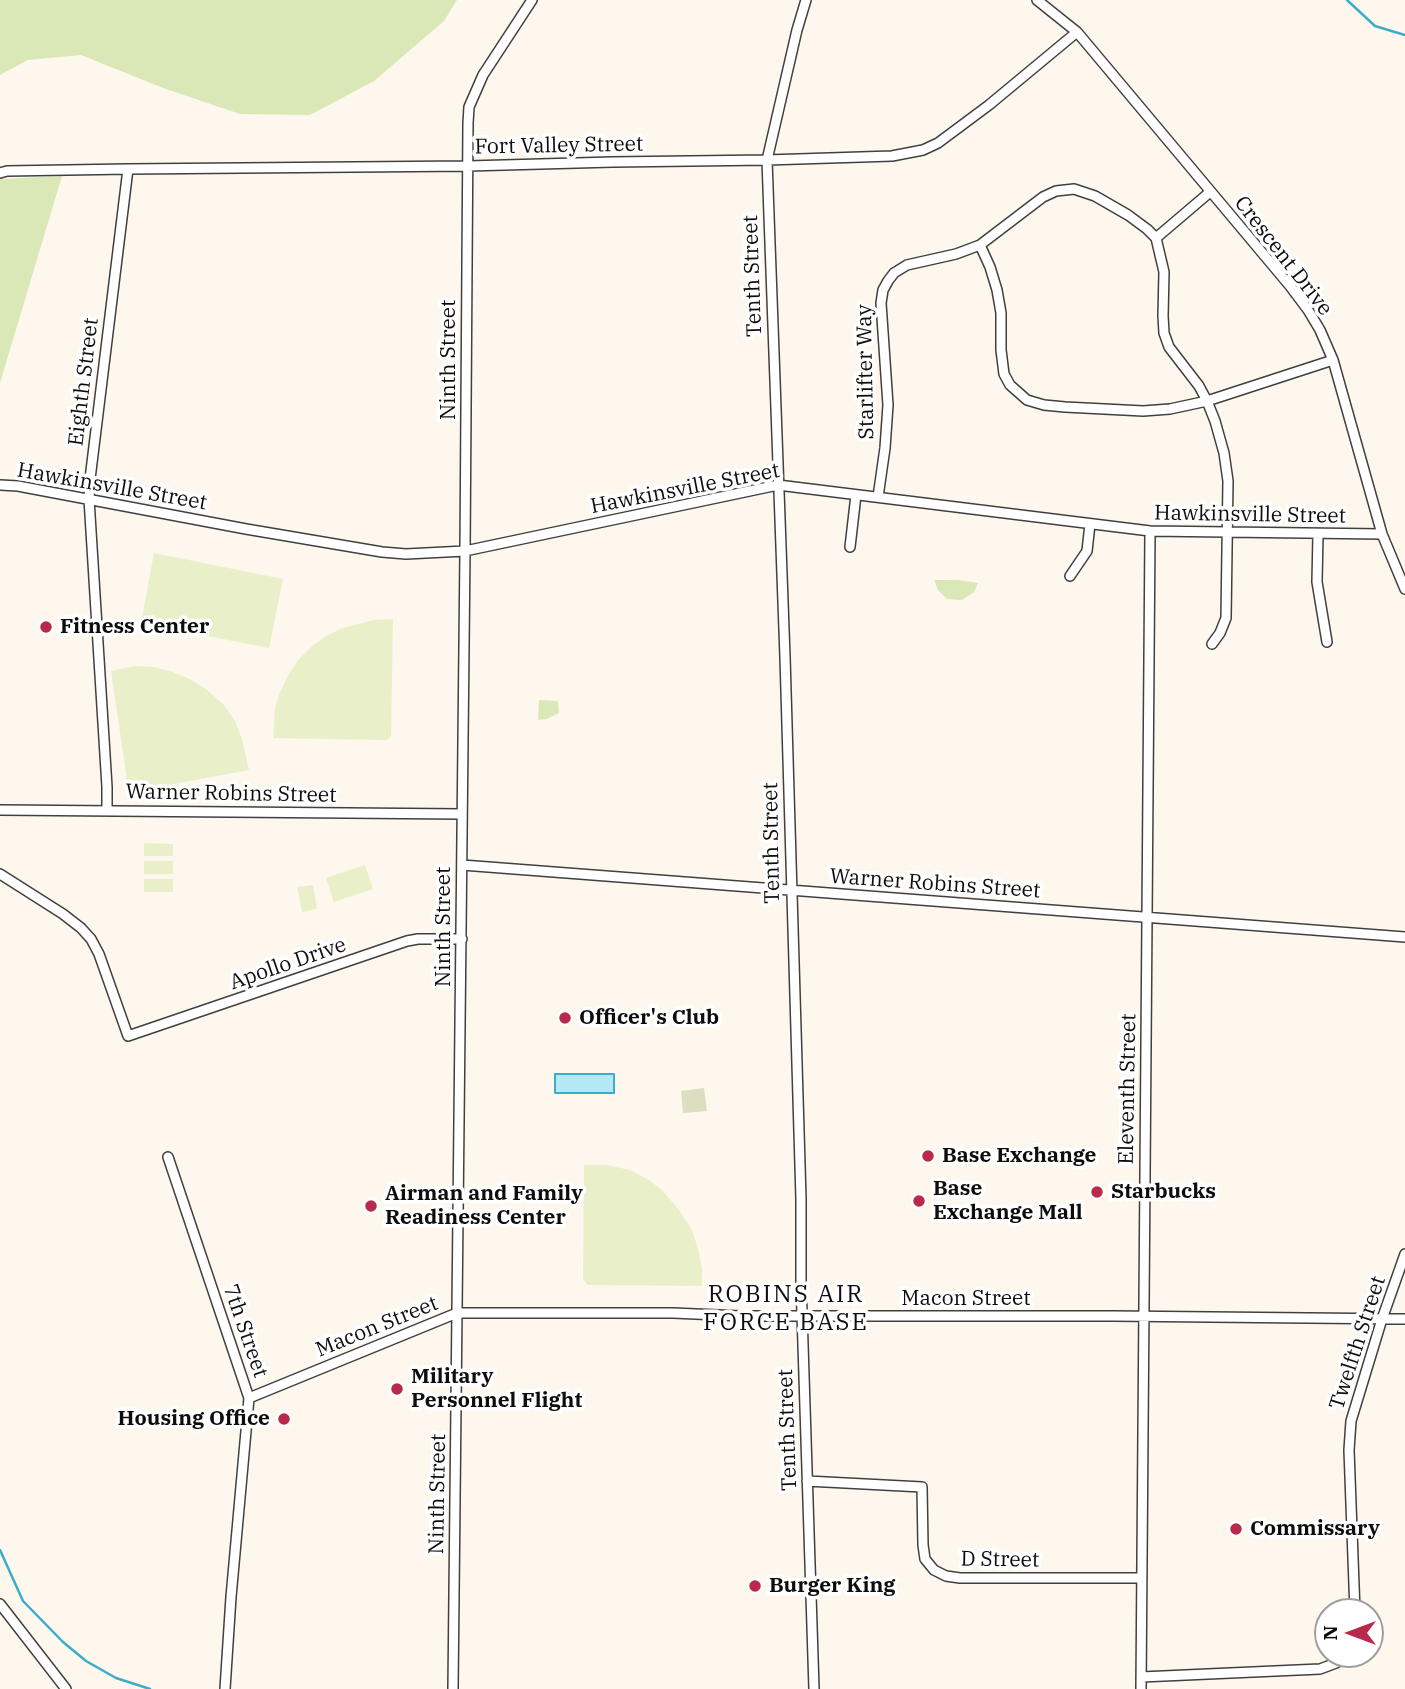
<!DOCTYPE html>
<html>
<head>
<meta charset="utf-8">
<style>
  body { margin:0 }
  #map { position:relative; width:1405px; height:1689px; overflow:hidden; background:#fef7ed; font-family:"IBM Plex Serif",serif }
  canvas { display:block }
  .north { position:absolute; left:1314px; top:1598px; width:70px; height:70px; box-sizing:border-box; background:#fff; border:2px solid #9e9e9e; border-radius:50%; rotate:270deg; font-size:19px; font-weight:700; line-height:28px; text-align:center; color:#0d0d0d }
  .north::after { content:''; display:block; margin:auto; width:24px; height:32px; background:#b8294b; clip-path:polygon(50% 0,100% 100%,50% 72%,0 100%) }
</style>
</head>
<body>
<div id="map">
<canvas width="1405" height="1689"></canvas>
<div class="north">N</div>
</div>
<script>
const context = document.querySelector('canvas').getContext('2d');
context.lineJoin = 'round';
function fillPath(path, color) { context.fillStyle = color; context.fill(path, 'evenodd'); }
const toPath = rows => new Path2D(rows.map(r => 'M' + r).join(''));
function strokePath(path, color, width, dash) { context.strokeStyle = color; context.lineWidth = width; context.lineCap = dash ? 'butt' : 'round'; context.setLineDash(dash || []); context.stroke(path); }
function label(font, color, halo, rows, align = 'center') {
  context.font = font + ' "IBM Plex Serif",serif'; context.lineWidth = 7; context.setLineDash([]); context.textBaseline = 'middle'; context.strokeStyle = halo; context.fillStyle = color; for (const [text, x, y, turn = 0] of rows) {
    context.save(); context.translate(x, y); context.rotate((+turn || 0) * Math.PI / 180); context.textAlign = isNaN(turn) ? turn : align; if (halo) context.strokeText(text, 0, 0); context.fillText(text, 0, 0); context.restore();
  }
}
fillPath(toPath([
  [0,0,457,0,444,21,374,81,310,115,240,114,163,88,81,55,28,60,0,75],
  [62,176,0,383,0,179],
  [934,580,958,580,978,583,974,592,962,600,947,599,938,590],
  [539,700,558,701,559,713,547,719,538,720]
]), '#dae8b7');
fillPath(toPath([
  [704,1088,707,1111,683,1113,681,1091]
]), '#dbdfbf');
fillPath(toPath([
  [154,553,283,579,269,648,141,623],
  [393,619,391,736,387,740,273,738,275,708,280,692,288,676,298,660,311,647,326,636,340,629,373,620],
  [135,666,153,667,170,671,190,679,206,689,223,704,235,721,242,739,249,770,142,790,127,780,111,671],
  [144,843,173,844,173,856,144,856],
  [144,861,173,861,173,874,144,874],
  [365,865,373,889,334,902,326,878],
  [144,879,173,879,173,892,144,892],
  [313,885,317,909,302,912,297,887],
  [584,1165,606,1165,630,1170,649,1180,662,1190,679,1210,691,1228,698,1248,702,1269,702,1286,588,1285,583,1279]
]), '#e9efc9');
const water = toPath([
  [555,1074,614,1074,614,1093,555,1093,555,1074]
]);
fillPath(water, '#b3e8f4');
strokePath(water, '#3cacc9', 2);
strokePath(toPath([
  [1347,0,1375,26,1405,35],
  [0,1550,23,1601,63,1642,86,1661,116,1678,150,1689]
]), '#3cacc9', 2.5);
const minor = toPath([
  [806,0,797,30,767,160,785,657,801,1199,801,1282,814,1689],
  [1037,0,1077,32,1290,286,1308,310,1320,330,1333,360,1382,534,1405,589],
  [0,173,7,171,128,169,468,166,613,162,767,160,892,156,923,150,938,143,989,105,1077,32],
  [1156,238,1210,192],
  [980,245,990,267,997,290,1001,313,1001,350,1004,374,1010,385,1027,400,1044,405,1065,407,1143,411,1170,409,1207,401,1333,360],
  [0,485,18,486,246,529,382,552,406,554,465,551,778,485,1150,531,1382,534],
  [878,497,885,448,888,405,881,303,883,290,888,281,894,273,907,265,956,254,980,245,1043,197,1056,191,1074,189,1095,196,1128,215,1147,229,1156,238,1164,272,1163,316,1164,333,1169,347,1199,386,1207,401,1215,421,1224,453,1228,481,1226,618,1220,633,1212,644],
  [1318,534,1317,582,1327,642],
  [850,547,856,495],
  [1070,576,1087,551,1090,524],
  [0,810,462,814],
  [107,811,107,787,89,499,90,479,128,169],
  [462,865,1405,937],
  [0,874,63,914,81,928,91,939,99,954,128,1036,407,941,418,939,462,939],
  [168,1157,249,1398,231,1597,225,1689],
  [249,1398,457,1313,673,1313,741,1316,1113,1316,1405,1319],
  [807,1481,922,1487,923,1545,925,1559,934,1570,946,1576,960,1578,1142,1578],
  [0,1604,66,1689],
  [1355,1612,1349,1450,1351,1421,1382,1319,1405,1254],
  [1141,1677,1320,1669,1336,1663,1345,1654],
  [453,1689,465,551,468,123,469,107,483,75,532,0],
  [1141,1689,1150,531]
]);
strokePath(minor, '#404040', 12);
strokePath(minor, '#fff', 9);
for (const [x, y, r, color] of [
  [46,627,7,"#b8294b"],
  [565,1018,7,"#b8294b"],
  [928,1156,7,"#b8294b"],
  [1097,1192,7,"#b8294b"],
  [919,1201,7,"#b8294b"],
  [371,1206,7,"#b8294b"],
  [397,1389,7,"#b8294b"],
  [284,1419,7,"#b8294b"],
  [1236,1529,7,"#b8294b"],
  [755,1586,7,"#b8294b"]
]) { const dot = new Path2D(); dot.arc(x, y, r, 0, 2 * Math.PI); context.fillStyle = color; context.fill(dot); strokePath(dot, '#fff', 2.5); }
label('21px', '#0d0d0d', '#fff', [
  ["Fort Valley Street",559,146,-1],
  ["Crescent Drive",1283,256,52],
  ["Tenth Street",753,276,-92],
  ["Ninth Street",449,360,-90],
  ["Starlifter Way",866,372,-91],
  ["Eighth Street",84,382,-83],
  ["Hawkinsville Street",112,487,10],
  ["Hawkinsville Street",685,489,-11],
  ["Hawkinsville Street",1250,515,1],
  ["Warner Robins Street",231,794,1],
  ["Tenth Street",772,843,-91],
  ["Warner Robins Street",935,884,4],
  ["Ninth Street",444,927,-90],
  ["Apollo Drive",288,964,-19],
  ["Eleventh Street",1128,1089,-89],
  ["Macon Street",966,1299],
  ["Macon Street",377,1327,-22],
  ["7th Street",245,1331,71],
  ["Twelfth Street",1358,1343,-72],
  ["Tenth Street",788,1430,-92],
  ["Ninth Street",438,1494,-89],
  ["D Street",1000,1560,1]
]);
label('bold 21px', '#0d0d0d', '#fff', [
  ["Fitness Center",60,627],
  ["Officer's Club",579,1018],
  ["Base Exchange",942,1156],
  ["Base",933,1189],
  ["Exchange Mall",933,1213],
  ["Starbucks",1111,1192],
  ["Airman and Family",385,1194],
  ["Readiness Center",385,1218],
  ["Military",411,1377],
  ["Personnel Flight",411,1401],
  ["Housing Office",270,1419,"right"],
  ["Commissary",1250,1529],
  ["Burger King",769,1586]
], 'left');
context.letterSpacing = '2px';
label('24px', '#0d0d0d', '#fff', [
  ["ROBINS AIR",786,1295],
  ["FORCE BASE",786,1323]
]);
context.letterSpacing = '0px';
</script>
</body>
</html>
